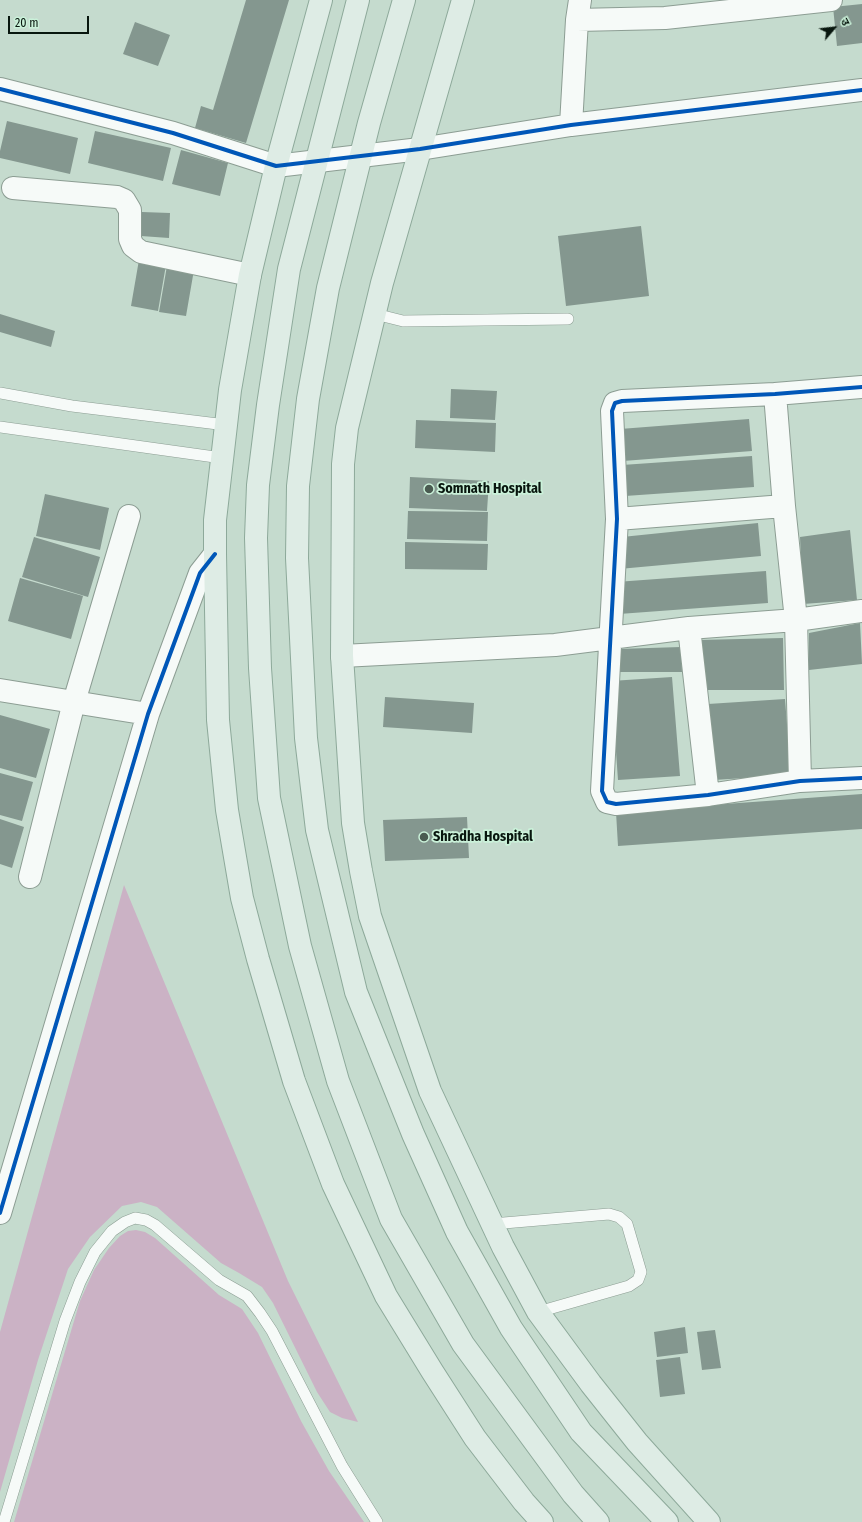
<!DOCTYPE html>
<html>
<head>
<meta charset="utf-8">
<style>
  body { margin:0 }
  #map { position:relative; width:862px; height:1522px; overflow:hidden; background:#c5dbce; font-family:"Fira Sans Condensed","Noto Sans Devanagari",sans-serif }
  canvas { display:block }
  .north { position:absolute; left:814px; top:8px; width:40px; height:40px; -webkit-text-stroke:3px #caf1d9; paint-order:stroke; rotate:62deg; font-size:11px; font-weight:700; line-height:16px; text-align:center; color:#08160e }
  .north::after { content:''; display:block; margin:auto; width:14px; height:18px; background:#08160e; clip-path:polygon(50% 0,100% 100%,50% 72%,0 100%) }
  .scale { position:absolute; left:8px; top:16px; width:81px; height:18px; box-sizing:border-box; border:2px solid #08160e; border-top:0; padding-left:5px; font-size:12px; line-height:14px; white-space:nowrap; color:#08160e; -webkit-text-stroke:3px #caf1d9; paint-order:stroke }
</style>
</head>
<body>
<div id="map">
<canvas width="862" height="1522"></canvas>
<div class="north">उ</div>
<div class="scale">20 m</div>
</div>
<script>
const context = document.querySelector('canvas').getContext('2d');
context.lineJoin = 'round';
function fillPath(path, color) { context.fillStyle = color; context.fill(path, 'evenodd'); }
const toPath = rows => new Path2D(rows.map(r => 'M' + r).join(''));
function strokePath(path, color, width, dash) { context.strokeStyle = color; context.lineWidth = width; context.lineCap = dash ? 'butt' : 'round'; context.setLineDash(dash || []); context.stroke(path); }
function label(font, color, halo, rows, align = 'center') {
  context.font = font + ' "Fira Sans Condensed",sans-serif'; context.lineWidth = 3.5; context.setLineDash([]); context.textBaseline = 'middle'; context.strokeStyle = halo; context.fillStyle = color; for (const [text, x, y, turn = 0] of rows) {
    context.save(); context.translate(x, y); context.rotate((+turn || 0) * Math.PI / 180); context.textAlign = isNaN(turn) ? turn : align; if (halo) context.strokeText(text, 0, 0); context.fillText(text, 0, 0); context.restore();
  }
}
fillPath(toPath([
  [124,885,288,1281,358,1422,342,1418,330,1412,317,1392,273,1303,262,1287,239,1273,221,1263,157,1207,141,1202,122,1206,90,1237,68,1269,38,1360,0,1492,0,1332],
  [136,1230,145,1232,155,1238,219,1295,242,1309,258,1333,301,1421,329,1471,364,1522,14,1522,80,1301,94,1270,109,1248,120,1236,128,1231]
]), '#cbb2c5');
fillPath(toPath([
  [246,0,289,0,246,143,195,128,201,106,213,110],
  [862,4,862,43,837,46,833,7],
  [135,22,170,35,158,66,123,54],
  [7,121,78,138,70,174,0,158,0,151],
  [95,131,171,148,163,181,88,163],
  [181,150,228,163,220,196,172,184],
  [142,212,170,213,169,238,141,236],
  [641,226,649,296,566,306,558,236],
  [140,254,167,259,158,311,131,306],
  [168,260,195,264,186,316,159,312],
  [0,314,55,331,51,347,0,332],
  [451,389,497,391,495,420,450,418],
  [749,419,752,451,623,461,620,429],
  [416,420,496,423,495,452,415,448],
  [752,456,754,487,625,496,622,465],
  [410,477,489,481,487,511,409,508],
  [45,494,109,508,100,550,36,536],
  [408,511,488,512,487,541,407,539],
  [758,523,761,556,619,569,622,537],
  [850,530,857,600,803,604,800,537],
  [34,537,100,557,88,597,22,577],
  [405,542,488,544,487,570,405,569],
  [766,571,768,603,619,614,616,582],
  [20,578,83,596,71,639,8,621],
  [860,623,862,664,809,670,809,633],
  [783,638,784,690,706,690,698,640],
  [681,647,682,672,616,672,617,649],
  [672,677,680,776,618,780,611,681],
  [385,697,474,703,472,733,383,727],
  [785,699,791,775,714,780,708,704],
  [0,715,50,729,36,778,0,768],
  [0,773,33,782,22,821,0,815],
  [862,794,862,829,618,846,616,812],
  [467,817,469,858,385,861,383,820],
  [0,819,24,827,12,868,0,864],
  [685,1327,688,1353,657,1357,654,1332],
  [715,1330,721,1368,702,1370,697,1332],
  [680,1357,685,1394,660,1397,656,1360]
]), '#84978f');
const service = toPath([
  [375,314,403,321,568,319],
  [0,393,72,406,226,425],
  [0,427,222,458],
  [492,1224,609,1214,619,1217,627,1224,641,1272,638,1280,629,1286,538,1312],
  [4,1522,65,1321,80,1282,95,1252,112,1231,125,1222,135,1218,146,1220,155,1225,219,1280,247,1296,260,1313,272,1331,342,1466,377,1522]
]);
const minor = toPath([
  [577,20,665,18,831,0],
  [0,89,173,133,276,166,420,149,571,125,862,90],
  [571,125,577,20,580,0],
  [13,188,117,197,124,200,130,210,130,239,133,246,141,252,250,275],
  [862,387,775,394,622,401,615,403,612,411,617,519,602,791,607,802,616,804,708,795,800,781,862,778],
  [775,394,784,506,796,620,800,781],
  [617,519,784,506],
  [689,628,708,795],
  [342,656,555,645,689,628,796,620,862,611],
  [0,690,148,714],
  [30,877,74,702,129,516],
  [0,1213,148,714,200,573,215,554]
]);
const primary = toPath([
  [321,0,276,166,250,275,230,390,226,425,215,520,215,554,218,720,227,810,242,898,258,959,294,1081,333,1184,386,1296,432,1371,475,1438,524,1502,542,1522],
  [358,0,289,269,268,405,258,485,256,538,260,668,269,798,300,946,338,1081,391,1219,463,1344,573,1494,598,1522],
  [404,0,369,123,328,288,308,399,298,486,297,558,306,738,317,830,356,992,413,1134,457,1232,511,1328,581,1432,667,1522],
  [463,0,382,283,347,428,343,464,342,656,353,823,361,871,370,916,430,1091,503,1247,538,1312,591,1384,637,1442,709,1522]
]);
strokePath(service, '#8c9d93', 12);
strokePath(minor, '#8c9d93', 24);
strokePath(primary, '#8da99a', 24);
strokePath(service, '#f6faf8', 11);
strokePath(minor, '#f6faf8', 22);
strokePath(primary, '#deece5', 22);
strokePath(toPath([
  [0,89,173,133,276,166,420,149,571,125,862,90],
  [862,387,775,394,622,401,615,403,612,411,617,519,602,791,607,802,616,804,708,795,800,781,862,778],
  [0,1213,148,714,200,573,215,554]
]), '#0057b8', 4);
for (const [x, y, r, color] of [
  [429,489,5,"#4a5b51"],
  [424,837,5,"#4a5b51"]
]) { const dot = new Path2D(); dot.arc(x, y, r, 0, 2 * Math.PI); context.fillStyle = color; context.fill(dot); strokePath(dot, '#caf1d9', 1.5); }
label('bold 14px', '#08160e', '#caf1d9', [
  ["Somnath Hospital",438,489],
  ["Shradha Hospital",433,837]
], 'left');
</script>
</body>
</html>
